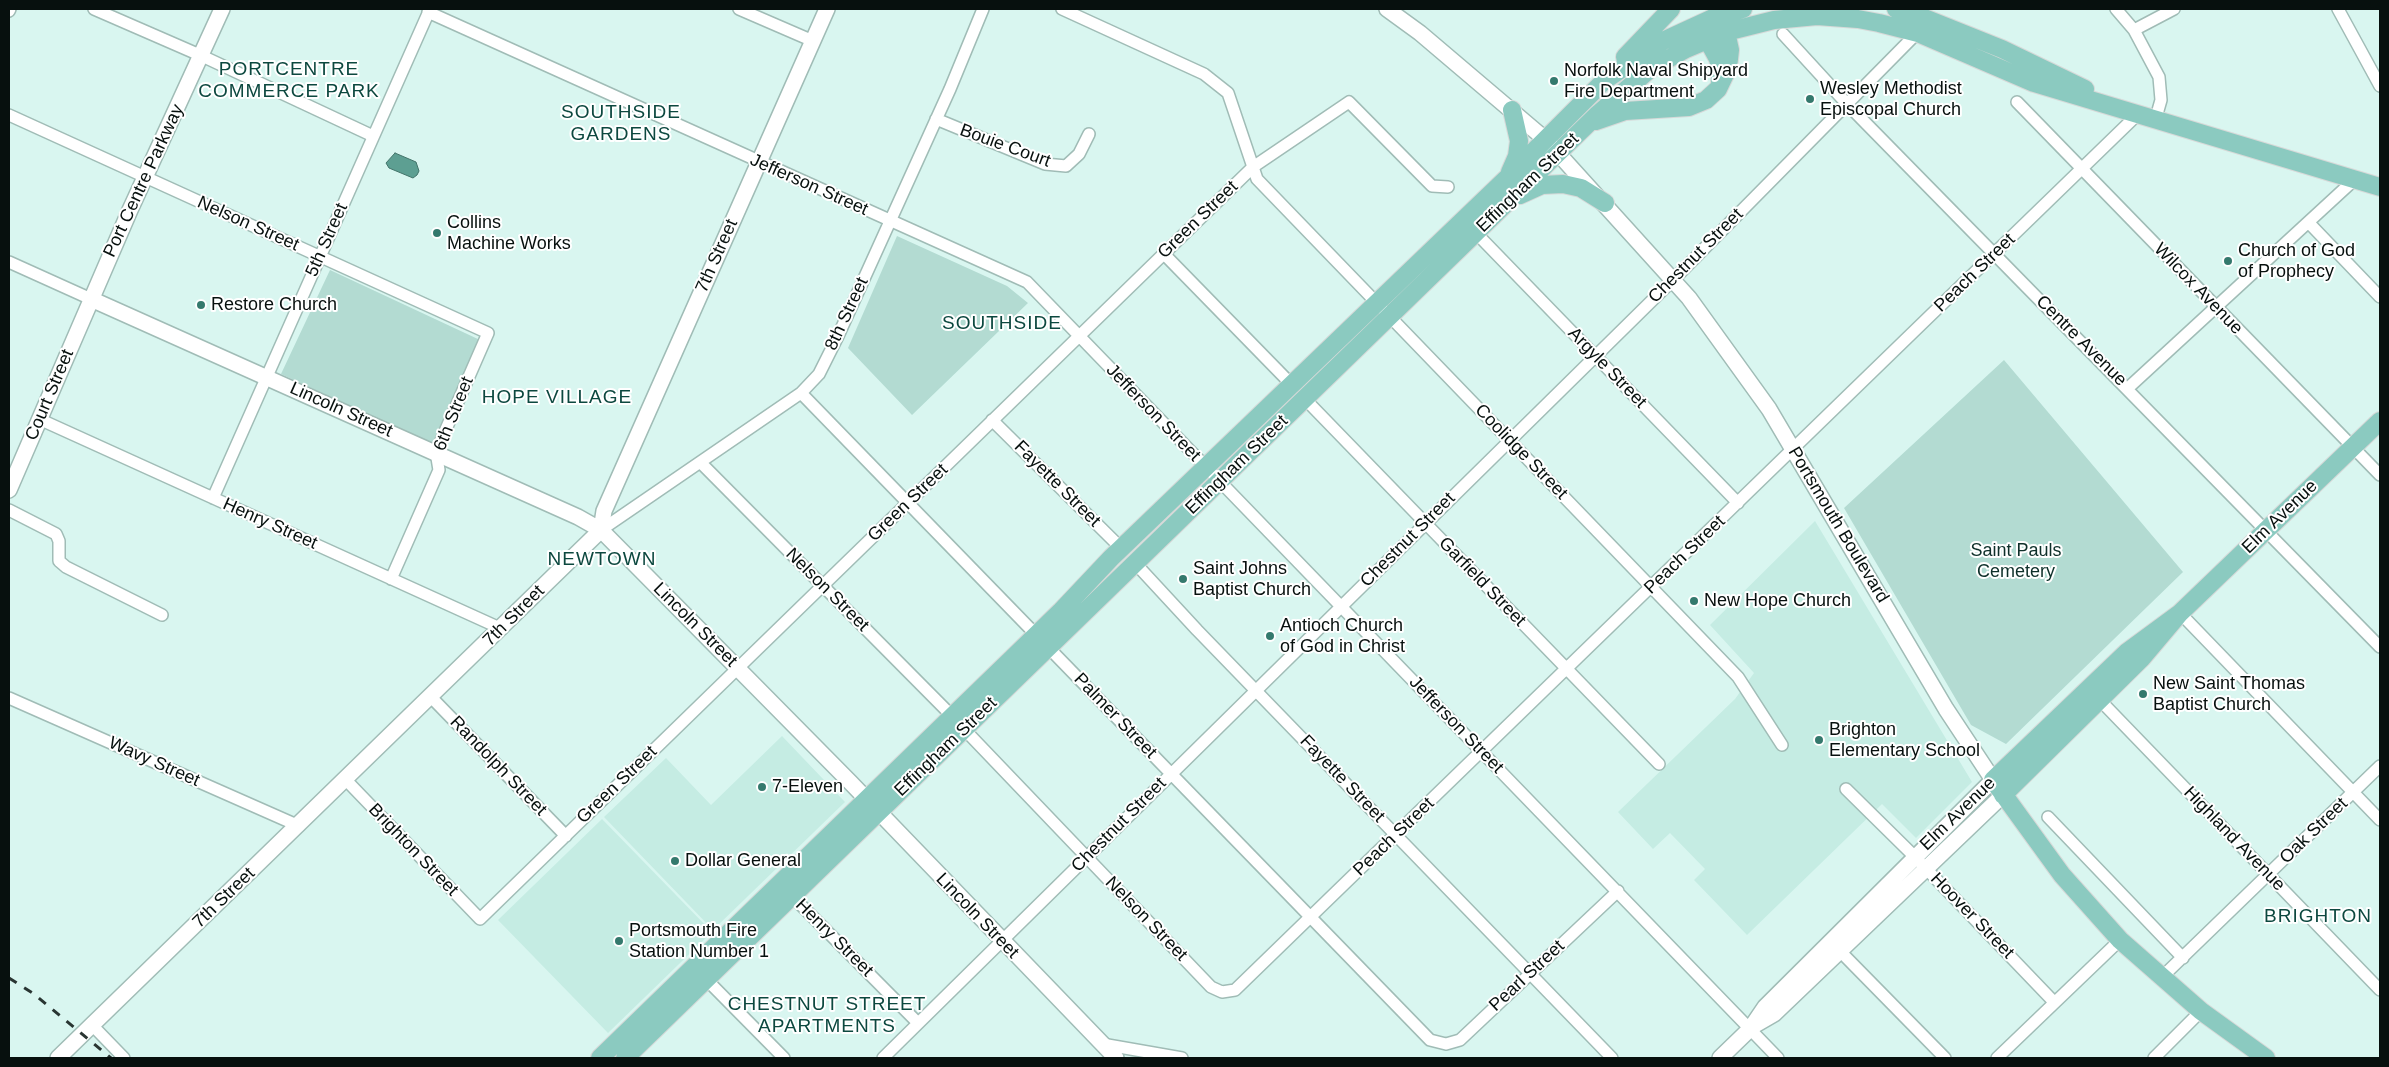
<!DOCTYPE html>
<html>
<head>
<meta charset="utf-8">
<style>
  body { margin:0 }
  #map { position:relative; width:2389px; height:1067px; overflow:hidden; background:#d9f6f0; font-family:Helvetica,sans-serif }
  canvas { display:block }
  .frame { position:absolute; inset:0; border:10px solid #07100e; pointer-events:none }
</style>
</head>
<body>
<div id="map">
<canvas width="2389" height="1067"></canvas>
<div class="frame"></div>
</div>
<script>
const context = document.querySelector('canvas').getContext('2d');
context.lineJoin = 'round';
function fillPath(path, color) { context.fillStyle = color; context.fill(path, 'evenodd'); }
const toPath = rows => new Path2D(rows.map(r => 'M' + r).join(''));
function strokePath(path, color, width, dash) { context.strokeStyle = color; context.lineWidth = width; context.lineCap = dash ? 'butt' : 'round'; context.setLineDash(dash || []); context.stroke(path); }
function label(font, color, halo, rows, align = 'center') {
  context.font = font + ' Helvetica,sans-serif'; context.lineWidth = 4; context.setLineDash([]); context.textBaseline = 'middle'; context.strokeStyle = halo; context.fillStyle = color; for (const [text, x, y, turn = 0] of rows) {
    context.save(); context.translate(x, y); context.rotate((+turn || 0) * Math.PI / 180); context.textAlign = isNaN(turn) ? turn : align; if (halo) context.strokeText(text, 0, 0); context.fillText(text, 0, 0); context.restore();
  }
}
fillPath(toPath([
  [1815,521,1972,782,1916,838,1882,804,1747,935,1694,880,1705,869,1670,833,1653,849,1618,812,1735,699,1754,673,1710,625],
  [782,736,845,802,713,930,604,817,666,758,711,805],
  [602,819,712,932,608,1033,498,920]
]), '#c5ece3');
fillPath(toPath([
  [897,236,1007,286,1028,303,912,415,848,348],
  [330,270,480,340,432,444,281,374],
  [2004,360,2183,572,2006,744,1971,725,1844,508]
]), '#b3dbd2');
const water = toPath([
  [395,153,416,162,419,171,417,175,413,178,389,168,386,163,395,153]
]);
fillPath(water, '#5d9f92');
strokePath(water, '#43746a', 1);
const street = toPath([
  [94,9,202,56,373,136],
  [739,9,813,41],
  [1062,9,1204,74,1228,93,1257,179,1738,677,1782,745],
  [2116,9,2134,30,2159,77,2161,100,2155,121],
  [2338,9,2380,86],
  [9,11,10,9],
  [428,12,1027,282,1778,1058],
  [2134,30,2174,9],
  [1783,34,1848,105,2380,647],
  [2017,102,2380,475],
  [9,115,488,333,436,452,439,470,391,579],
  [936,119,1045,164,1066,166,1079,154,1089,134],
  [2309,223,2380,297],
  [1476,233,1738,503],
  [1164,254,1292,385],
  [9,262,91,299],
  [2128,388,2354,180],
  [801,393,1430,1040,1446,1044,1460,1040,1618,891],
  [1305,399,1659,764],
  [39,419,502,629],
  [992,420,1121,548],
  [701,463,952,716],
  [213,498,430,9],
  [9,510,56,534,59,541,59,561,66,567,162,615],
  [601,530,801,393,819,374,838,336,950,89,983,9],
  [1135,563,1197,630,1612,1058],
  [2180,613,2380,820],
  [2095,695,2380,990],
  [431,697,566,836],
  [9,698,299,826],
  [964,729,1211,987,1222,992,1235,990,2138,114],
  [346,780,480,919,1253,167,1349,102,1432,186,1448,187],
  [1846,789,1914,856,2054,1002],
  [2048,817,2183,958],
  [792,896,918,1023],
  [1834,945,1945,1058],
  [702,975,784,1058],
  [2161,978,2380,766],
  [93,1026,124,1058],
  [1102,1044,1182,1058],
  [883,1058,1681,272,1920,30],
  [1997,1058,2120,940],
  [2154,1058,2201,1011]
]);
const secondary = toPath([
  [1387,9,1420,33,1546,140,1689,298,1769,409,1946,709,1993,780,1765,1007,1750,1029,1720,1058],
  [91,299,578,517,601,530,850,782,1116,1058],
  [9,490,130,210,222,9],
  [1755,1025,1774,1014,2003,795],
  [58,1058,601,530,604,511,827,9]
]);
const primary = toPath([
  [1896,9,1917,15,2002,49,2085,89],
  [1698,33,1707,39,1718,59,1721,72,1720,81],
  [1625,57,1671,9],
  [1596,121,1625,111,1689,107,1706,100,1718,89,1728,68,1730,50,1726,32],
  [1510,172,1517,156,1519,141,1512,110],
  [1520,195,1542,185,1563,184,1581,188,1605,203],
  [2180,613,2127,652,1993,780,2062,875,2120,940,2201,1011,2266,1058],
  [2003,795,2142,658,2180,613,2380,421],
  [600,1058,1061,611,1111,558,1507,178,1605,80,1663,41,1713,18,1743,9],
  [625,1058,1598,114,1650,69,1686,49,1726,32,1774,20,1817,16,1858,19,1879,23,1918,33,2034,83,2380,187]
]);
strokePath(street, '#a0bcb6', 14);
strokePath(secondary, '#a0bcb6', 18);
strokePath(primary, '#d7d9d8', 20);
strokePath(street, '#fff', 11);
strokePath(secondary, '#fff', 15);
strokePath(primary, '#8bcac0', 18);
strokePath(toPath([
  [9,978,34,994,111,1058]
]), '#293532', 3, [9, 9]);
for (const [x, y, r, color] of [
  [1554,81,5,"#34796d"],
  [1810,99,5,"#34796d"],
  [437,233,5,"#34796d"],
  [2228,261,5,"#34796d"],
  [201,305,5,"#34796d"],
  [1183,579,5,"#34796d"],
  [1694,601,5,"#34796d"],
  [1270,636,5,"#34796d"],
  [2143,694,5,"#34796d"],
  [1819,740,5,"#34796d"],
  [762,787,5,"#34796d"],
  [675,861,5,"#34796d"],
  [619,941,5,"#34796d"]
]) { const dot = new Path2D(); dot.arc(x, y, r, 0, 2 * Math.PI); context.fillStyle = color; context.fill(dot); strokePath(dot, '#fff', 2); }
label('18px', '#07100e', '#fff', [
  ["Norfolk Naval Shipyard",1564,71],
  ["Fire Department",1564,92],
  ["Wesley Methodist",1820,89],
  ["Episcopal Church",1820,110],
  ["Collins",447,223],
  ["Machine Works",447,244],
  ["Church of God",2238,251],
  ["of Prophecy",2238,272],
  ["Restore Church",211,305],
  ["Saint Johns",1193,569],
  ["Baptist Church",1193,590],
  ["New Hope Church",1704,601],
  ["Antioch Church",1280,626],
  ["of God in Christ",1280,647],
  ["New Saint Thomas",2153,684],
  ["Baptist Church",2153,705],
  ["Brighton",1829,730],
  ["Elementary School",1829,751],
  ["7-Eleven",772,787],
  ["Dollar General",685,861],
  ["Portsmouth Fire",629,931],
  ["Station Number 1",629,952]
], 'left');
label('18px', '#07100e', '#fff', [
  ["Bouie Court",1005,146,20],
  ["Port Centre Parkway",144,181,-65],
  ["Effingham Street",1528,183,-44],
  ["Jefferson Street",809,185,24],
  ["Green Street",1198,220,-44],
  ["Nelson Street",248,224,24],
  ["5th Street",327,240,-66],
  ["7th Street",717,256,-66],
  ["Chestnut Street",1696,256,-45],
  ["Peach Street",1975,273,-44],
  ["Wilcox Avenue",2198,289,46],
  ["8th Street",847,314,-65],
  ["Centre Avenue",2081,341,45],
  ["Argyle Street",1607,368,46],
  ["Court Street",50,395,-67],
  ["Lincoln Street",341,410,24],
  ["Jefferson Street",1153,413,46],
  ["6th Street",454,414,-68],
  ["Coolidge Street",1521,452,46],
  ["Effingham Street",1237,465,-44],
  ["Fayette Street",1057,484,45],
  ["Green Street",908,503,-44],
  ["Elm Avenue",2280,517,-44],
  ["Henry Street",270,524,24],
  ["Portsmouth Boulevard",1838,525,59],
  ["Chestnut Street",1408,540,-45],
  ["Peach Street",1685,555,-44],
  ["Garfield Street",1482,582,46],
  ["Nelson Street",827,590,45],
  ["7th Street",514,616,-45],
  ["Lincoln Street",695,625,45],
  ["Palmer Street",1115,716,46],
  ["Jefferson Street",1456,725,46],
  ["Effingham Street",946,747,-44],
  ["Wavy Street",154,762,24],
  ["Randolph Street",498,766,46],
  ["Fayette Street",1342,779,46],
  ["Green Street",617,785,-44],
  ["Elm Avenue",1958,814,-44],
  ["Chestnut Street",1119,825,-45],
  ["Oak Street",2314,831,-44],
  ["Peach Street",1394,837,-44],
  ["Highland Avenue",2234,839,46],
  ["Brighton Street",413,850,46],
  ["7th Street",224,898,-44],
  ["Lincoln Street",977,916,46],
  ["Hoover Street",1972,916,46],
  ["Nelson Street",1146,919,46],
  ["Henry Street",834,938,45],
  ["Pearl Street",1527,976,-43]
]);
label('18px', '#0e302a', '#fff', [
  ["Saint Pauls",2016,551],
  ["Cemetery",2016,572]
]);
context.letterSpacing = '1px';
label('19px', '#0c483f', '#fff', [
  ["PORTCENTRE",289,70],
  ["COMMERCE PARK",289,92],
  ["SOUTHSIDE",621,113],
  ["GARDENS",621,135],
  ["SOUTHSIDE",1002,324],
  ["HOPE VILLAGE",557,398],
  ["NEWTOWN",602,560],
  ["BRIGHTON",2318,917],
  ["CHESTNUT STREET",827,1005],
  ["APARTMENTS",827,1027]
]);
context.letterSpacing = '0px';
</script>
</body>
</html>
